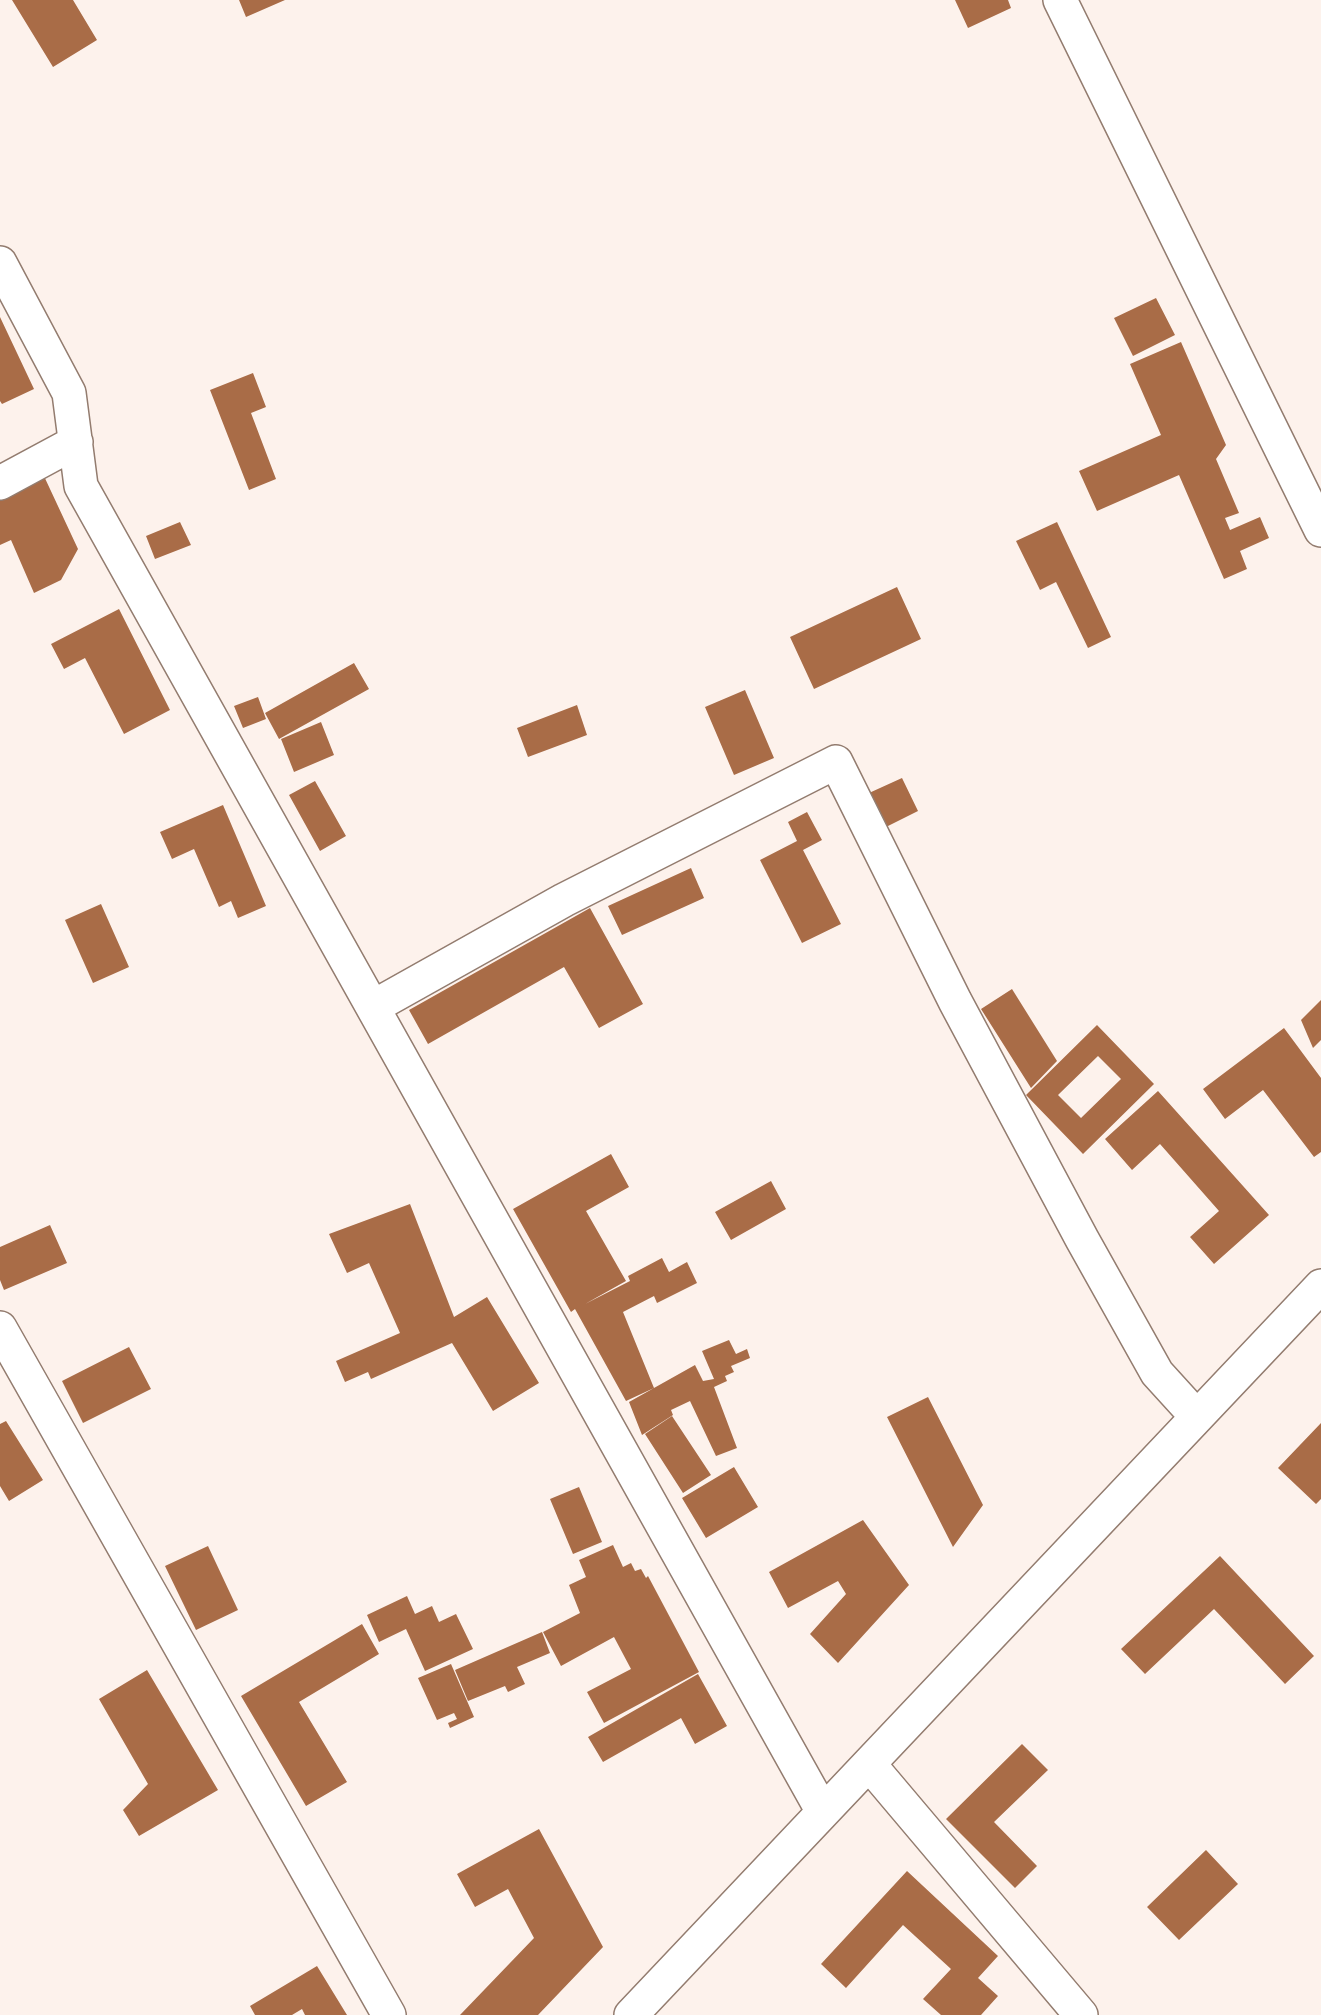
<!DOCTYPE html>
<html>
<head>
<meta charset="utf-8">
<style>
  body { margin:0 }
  canvas { display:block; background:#fdf2ec }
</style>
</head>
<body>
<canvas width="1321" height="2015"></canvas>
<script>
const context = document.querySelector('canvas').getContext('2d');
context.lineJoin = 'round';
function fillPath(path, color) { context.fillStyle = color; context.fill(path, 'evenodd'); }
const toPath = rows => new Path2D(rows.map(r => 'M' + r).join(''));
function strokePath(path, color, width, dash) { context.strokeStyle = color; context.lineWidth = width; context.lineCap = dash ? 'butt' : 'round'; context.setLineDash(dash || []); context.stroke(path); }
fillPath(toPath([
  [12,0,73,0,97,40,53,67],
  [239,0,285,0,246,17],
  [955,0,1008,0,1011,8,968,28],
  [1156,298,1175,335,1133,356,1114,318],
  [0,317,34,389,2,404,0,401],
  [1181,342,1226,445,1216,459,1239,513,1225,518,1230,530,1260,517,1269,538,1240,551,1247,569,1224,579,1179,475,1097,511,1079,471,1161,435,1130,364],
  [253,373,266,407,251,413,276,479,249,490,210,390],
  [43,474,78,549,61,580,34,593,11,540,0,545,0,494],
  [180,522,191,545,155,559,146,536],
  [1057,522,1111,637,1088,648,1056,582,1040,590,1016,541],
  [897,587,921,639,814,689,790,637],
  [119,609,170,710,124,734,85,658,64,669,51,644],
  [354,663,369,689,279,739,265,713],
  [745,690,774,758,734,775,705,707],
  [258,697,266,719,243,728,234,706],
  [577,705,587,735,528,757,517,728],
  [321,722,334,755,294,772,281,739],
  [902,778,918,811,886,827,869,793],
  [315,781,346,836,320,851,289,795],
  [223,805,266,906,238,918,231,901,219,907,194,849,172,859,160,832],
  [807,812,822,840,803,850,841,924,802,943,760,860,797,841,788,822],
  [691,868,704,898,622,935,608,906],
  [101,904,129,967,93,983,65,920],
  [590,908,643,1004,599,1028,564,967,428,1044,409,1010],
  [1012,989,1057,1061,1031,1088,981,1009],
  [1321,1000,1321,1040,1313,1048,1301,1020],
  [1097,1025,1154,1084,1083,1154,1026,1095],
  [1098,1056,1121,1079,1081,1118,1058,1095],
  [1284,1028,1321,1078,1321,1152,1314,1157,1263,1090,1225,1119,1203,1089],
  [1158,1091,1269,1215,1214,1264,1190,1237,1219,1211,1160,1144,1132,1170,1105,1139],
  [611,1154,629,1187,586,1211,626,1281,585,1304,630,1281,628,1276,662,1258,669,1272,687,1262,697,1283,657,1303,654,1296,623,1312,654,1388,626,1401,575,1309,571,1312,513,1209],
  [771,1181,786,1209,731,1240,715,1212],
  [410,1204,454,1317,487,1297,539,1383,493,1411,452,1343,371,1379,368,1372,345,1382,336,1361,400,1333,369,1263,347,1273,329,1234],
  [50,1225,67,1263,4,1290,0,1280,0,1247],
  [729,1340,736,1354,747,1349,750,1358,731,1366,734,1372,725,1376,727,1381,714,1387,737,1448,716,1456,690,1401,671,1410,673,1415,642,1435,629,1402,695,1365,703,1381,714,1379,702,1351],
  [129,1347,151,1389,83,1423,62,1381],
  [928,1397,983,1505,953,1547,887,1417],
  [672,1416,711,1475,683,1493,645,1434],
  [6,1421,43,1480,9,1501,0,1486,0,1424],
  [1321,1423,1321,1499,1316,1504,1278,1468],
  [734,1467,758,1507,706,1538,682,1498],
  [579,1487,602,1542,573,1554,550,1499],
  [863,1520,909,1585,838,1663,810,1634,846,1594,838,1581,788,1608,769,1572],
  [613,1545,623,1567,631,1563,635,1571,641,1569,646,1578,648,1576,699,1672,604,1723,587,1692,631,1669,614,1637,561,1666,543,1632,580,1613,569,1585,586,1577,579,1560],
  [208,1546,238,1610,196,1630,165,1566],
  [1220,1556,1314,1656,1285,1684,1214,1609,1145,1674,1121,1649],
  [407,1596,415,1614,432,1606,439,1622,456,1614,473,1649,425,1671,406,1629,379,1642,367,1615],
  [362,1624,379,1654,299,1702,347,1782,306,1806,241,1696],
  [542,1632,550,1653,517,1667,525,1684,508,1692,505,1686,468,1701,455,1670],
  [451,1664,474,1717,450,1728,448,1723,457,1719,454,1713,437,1720,418,1678],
  [147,1670,218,1790,139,1836,123,1810,148,1784,99,1699],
  [698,1674,727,1726,695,1744,681,1718,603,1762,588,1737],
  [1022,1744,1048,1770,994,1822,1037,1866,1015,1888,946,1819],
  [539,1829,603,1947,538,2015,460,2015,534,1938,508,1889,475,1907,457,1874],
  [1206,1850,1238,1884,1179,1940,1147,1907],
  [907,1871,998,1956,978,1978,998,1996,981,2015,941,2015,923,1999,951,1969,903,1925,846,1988,821,1964],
  [317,1966,347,2015,305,2015,302,2009,292,2015,255,2015,250,2006]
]), '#a96c47');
const minor = toPath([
  [1060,0,1321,530],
  [0,263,69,393,81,486,823,1812],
  [0,483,76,442],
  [373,1007,564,900,836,762,955,1001,1082,1239,1157,1373,1197,1417],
  [0,1328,389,2015],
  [869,1764,1081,2015],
  [631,2015,1321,1286]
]);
strokePath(minor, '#937c6f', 36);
strokePath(minor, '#fff', 33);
</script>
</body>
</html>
